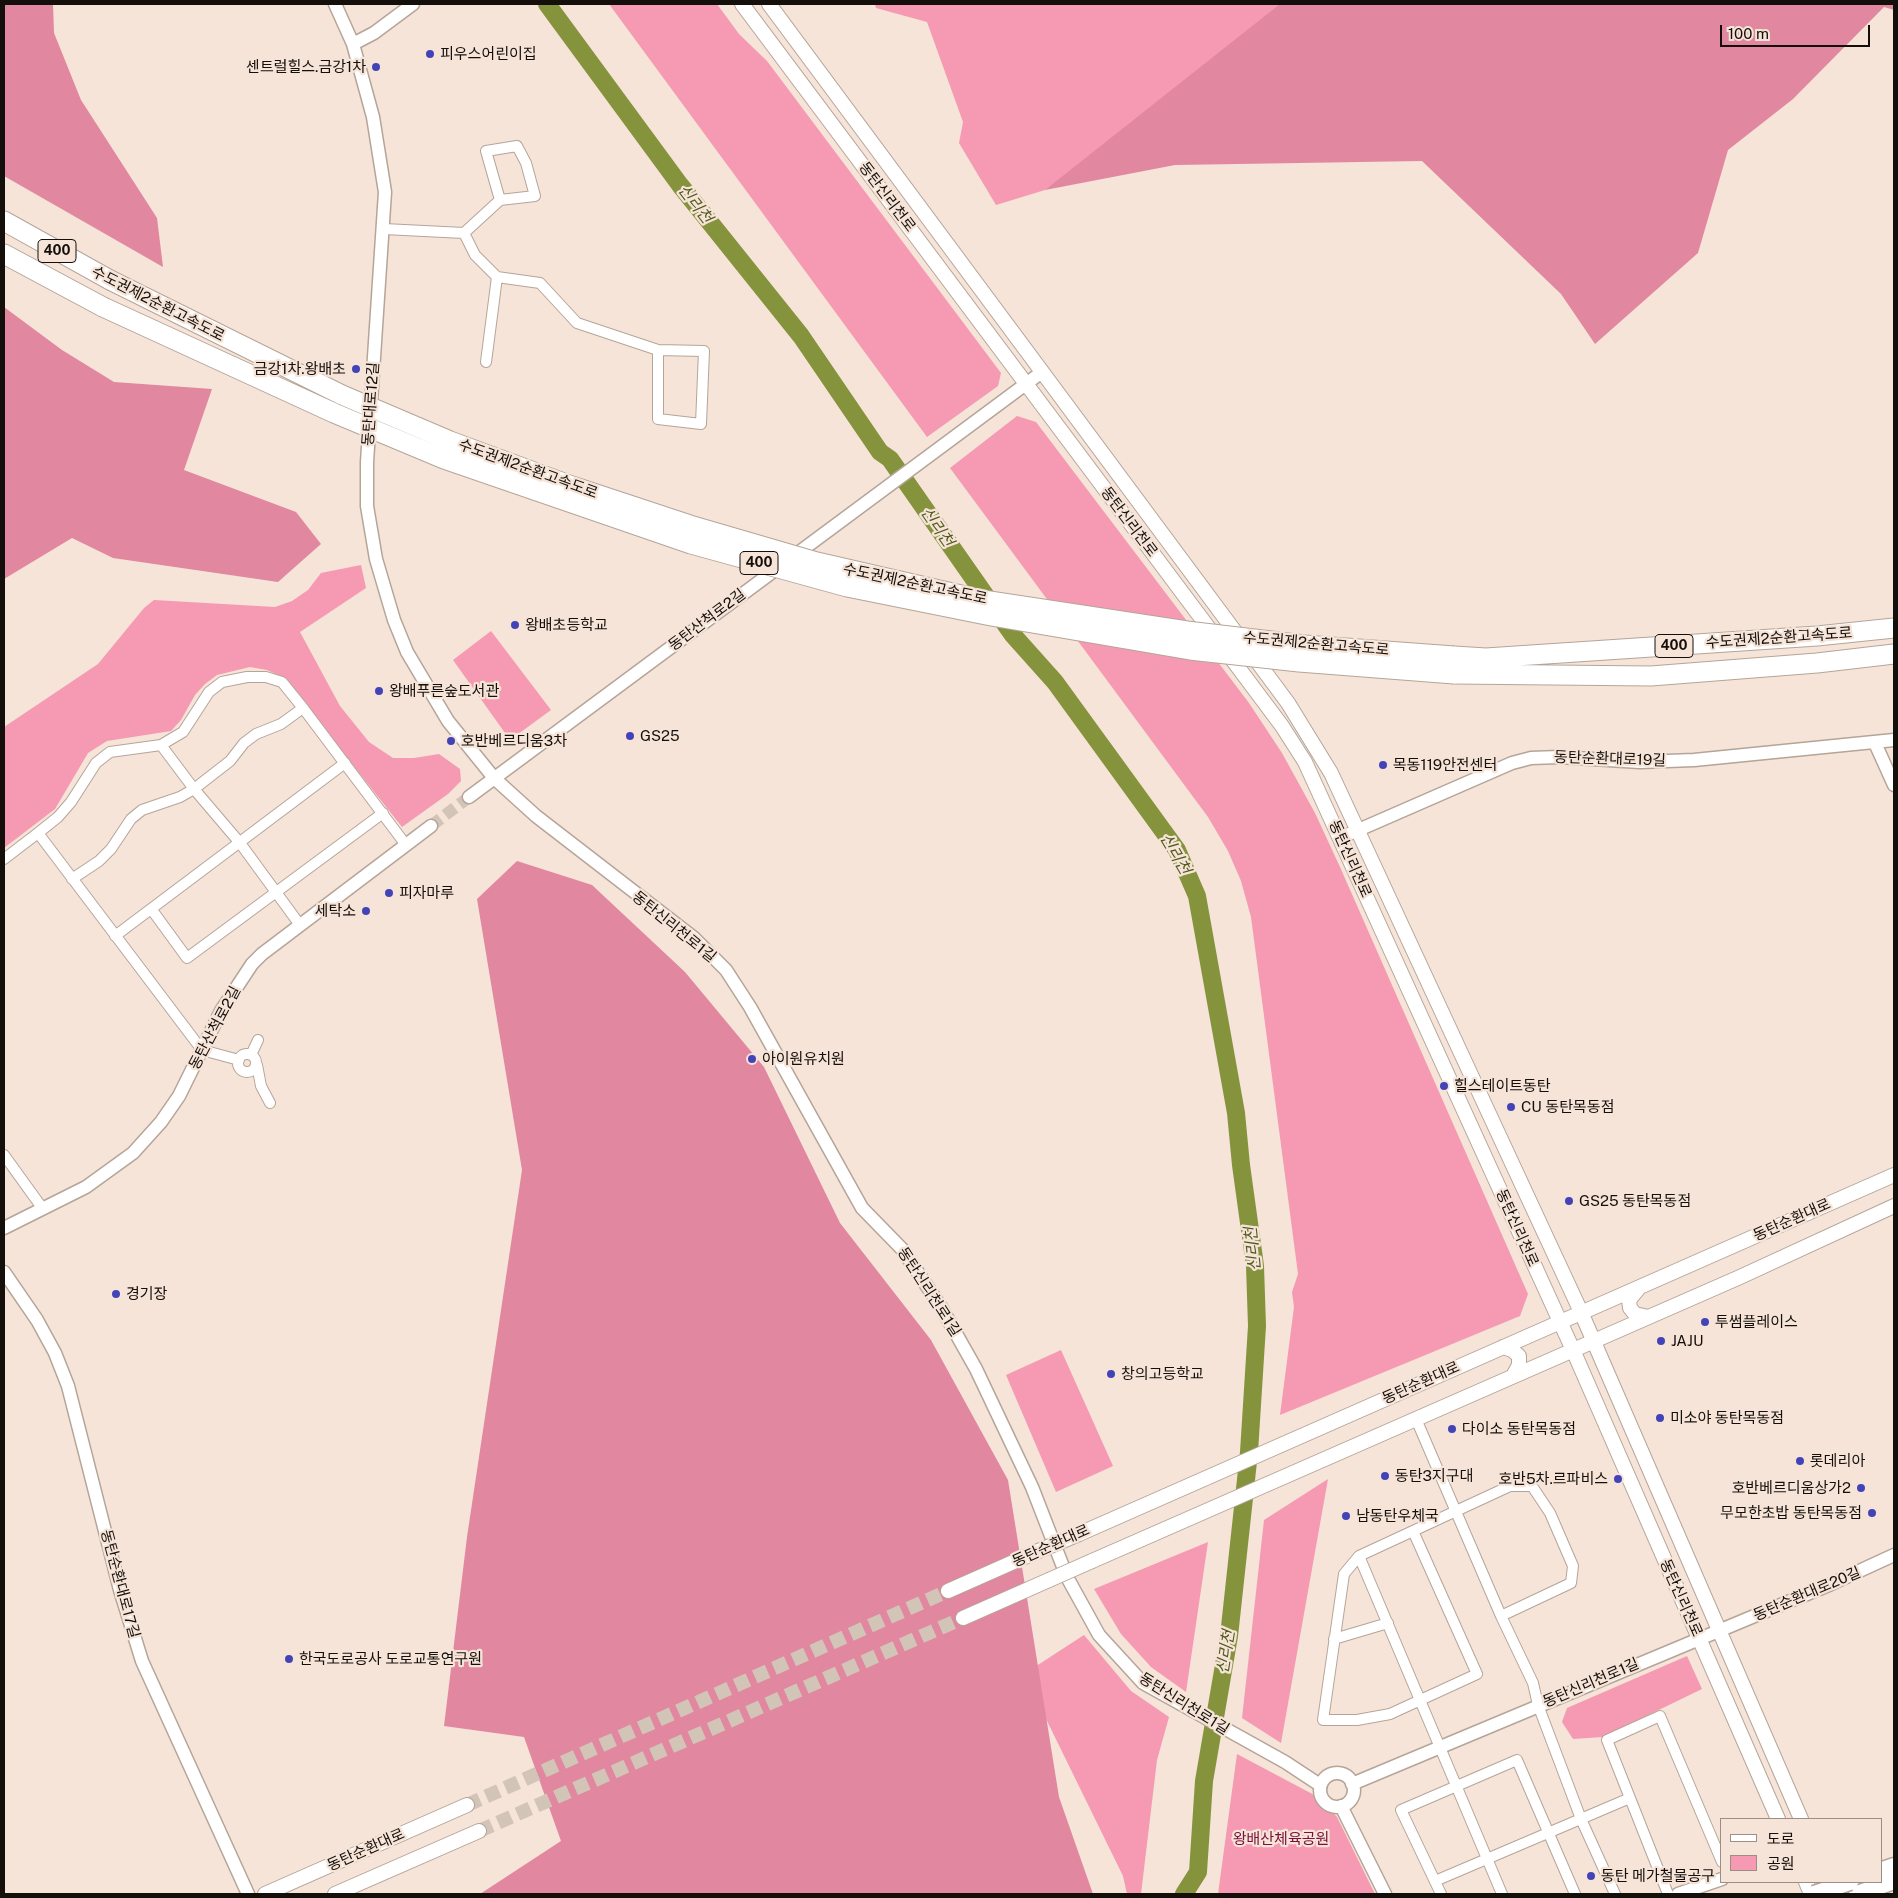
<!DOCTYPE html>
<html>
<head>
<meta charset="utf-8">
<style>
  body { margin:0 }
  #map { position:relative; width:1898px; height:1898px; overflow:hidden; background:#f5e4d7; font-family:"Public Sans","Noto Sans KR",sans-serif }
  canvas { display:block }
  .frame { position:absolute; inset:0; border:5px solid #150f0b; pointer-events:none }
  .legend { position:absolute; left:1720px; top:1818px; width:162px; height:65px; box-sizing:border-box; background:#f5e4d7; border:1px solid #9b8f85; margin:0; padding:6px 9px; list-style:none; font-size:15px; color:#150f0b }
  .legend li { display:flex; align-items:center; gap:10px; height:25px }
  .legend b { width:25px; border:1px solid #9b8f85 }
  .scale { position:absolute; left:1720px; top:25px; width:150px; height:22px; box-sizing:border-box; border:2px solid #150f0b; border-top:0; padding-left:6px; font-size:15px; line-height:18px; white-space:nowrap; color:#150f0b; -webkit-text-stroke:4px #f5e4d7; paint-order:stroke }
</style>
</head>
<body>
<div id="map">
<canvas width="1898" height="1898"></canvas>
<div class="frame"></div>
<ul class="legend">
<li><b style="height:6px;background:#fff"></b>도로</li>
<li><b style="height:14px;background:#f59ab2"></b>공원</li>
</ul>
<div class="scale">100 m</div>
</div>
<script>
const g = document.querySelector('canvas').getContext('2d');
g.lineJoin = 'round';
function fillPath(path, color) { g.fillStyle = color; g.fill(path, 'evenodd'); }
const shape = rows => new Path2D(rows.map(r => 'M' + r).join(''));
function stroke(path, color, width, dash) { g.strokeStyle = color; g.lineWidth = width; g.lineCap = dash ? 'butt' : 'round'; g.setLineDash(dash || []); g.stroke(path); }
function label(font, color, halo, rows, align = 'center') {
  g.font = font + ' "Public Sans","Noto Sans KR",sans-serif'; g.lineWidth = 4.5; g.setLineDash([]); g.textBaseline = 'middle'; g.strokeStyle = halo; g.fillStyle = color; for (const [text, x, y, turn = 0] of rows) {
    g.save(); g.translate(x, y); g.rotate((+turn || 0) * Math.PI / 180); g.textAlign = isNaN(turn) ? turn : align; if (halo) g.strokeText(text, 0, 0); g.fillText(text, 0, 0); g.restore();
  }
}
fillPath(shape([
  [609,4,717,4,739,34,767,61,1001,373,998,386,927,437],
  [875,4,1283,4,1179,97,1045,190,996,205,959,143,963,122,927,22,876,8],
  [1017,416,1036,422,1249,703,1282,753,1315,813,1340,867,1528,1294,1520,1316,1280,1415,1294,1307,1292,1292,1298,1274,1251,917,1241,881,1228,851,1208,817,950,468],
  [361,565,366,588,300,632,340,706,369,742,393,758,414,758,439,754,460,769,461,781,448,794,402,827,283,677,267,670,250,667,217,675,205,684,195,695,181,720,171,731,107,741,88,753,55,809,4,848,4,727,98,664,144,608,154,600,275,607,292,601,308,590,321,573],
  [491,631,551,710,510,740,453,660],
  [1061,1350,1113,1466,1056,1492,1006,1375],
  [1328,1479,1281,1743,1242,1718,1264,1520],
  [1208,1542,1186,1692,1151,1667,1121,1634,1094,1589],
  [1084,1635,1131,1691,1169,1717,1157,1760,1141,1894,1127,1894,1123,1876,1024,1674],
  [1687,1656,1702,1689,1603,1737,1573,1739,1562,1722,1567,1708],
  [1237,1754,1318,1797,1337,1817,1375,1894,1218,1894]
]), '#f59ab2');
fillPath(shape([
  [4,4,53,4,54,33,81,100,157,218,163,267,4,176],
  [1280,4,1894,4,1894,10,1884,7,1793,99,1728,150,1698,253,1595,344,1561,294,1422,161,1175,165,1045,190],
  [4,307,62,350,114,382,212,389,184,470,296,512,321,544,278,582,113,558,72,538,4,579],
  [517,861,592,885,685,972,764,1067,840,1223,931,1340,1008,1480,1059,1797,1093,1894,480,1894,561,1841,524,1737,444,1726,467,1537,522,1170,477,899]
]), '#e187a0');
stroke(shape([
  [547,4,680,185,801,336,880,452,890,459,1013,635,1055,682,1177,850,1197,896,1236,1113,1241,1165,1255,1266,1257,1326,1249,1452,1229,1636,1204,1781,1198,1872,1184,1894]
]), '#86933d', 18);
stroke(shape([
  [431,826,469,797]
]), '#d3c4b8', 12, [12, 6]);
stroke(shape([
  [467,1805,948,1591],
  [479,1831,963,1618]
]), '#d3c4b8', 14, [14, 7]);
const minor = shape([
  [384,229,464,233,500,200,535,196,526,163,517,146,486,151,500,200],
  [464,233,475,255,497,277,486,362],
  [497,277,540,283,577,323,658,350,658,419,701,424,704,351,658,350],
  [161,745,183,732,209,692,222,682,247,677,266,677,282,682,303,708],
  [38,833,58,817,71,802,96,763,110,752,161,745,194,789,230,761,244,743,256,734,281,724,303,708,406,845],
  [4,859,38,833,202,1050,239,1060],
  [72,879,99,861,111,849,131,819,142,810,180,797,194,789,240,843,300,925],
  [152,910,187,958,383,813],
  [115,936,345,763],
  '238 1063a9 9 0 1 1 18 0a9 9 0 1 1-18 0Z',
  [251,1055,258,1040],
  [257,1065,261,1086,270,1103],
  [4,1155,43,1209],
  [1416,1419,1501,1616,1533,1683,1538,1705,1581,1819,1615,1894],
  [1413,1531,1477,1674,1390,1714,1357,1720,1323,1720,1344,1574,1359,1556,1413,1531,1456,1511,1510,1486,1532,1486,1550,1513,1573,1566,1571,1583,1501,1616],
  [1359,1556,1502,1894],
  [1334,1639,1388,1623],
  [1435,1881,1630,1798],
  [1441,1894,1401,1810,1517,1760,1575,1894],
  [1668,1894,1607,1740,1660,1716,1722,1862]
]);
const tertiary = shape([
  [335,4,353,44,373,117,385,192,367,462,367,506,376,559,394,620,407,652,448,721,494,778,536,816,694,938,726,970,750,1007,862,1208,902,1249,941,1307,976,1369,1032,1487,1067,1577,1099,1635,1143,1683,1285,1762,1320,1785],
  [353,44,374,33,413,4],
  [1875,743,1894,785],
  [469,797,1042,372],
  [1340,838,1512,763,1531,758,1559,757,1640,762,1694,760,1894,740],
  [4,1228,86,1187,133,1153,161,1122,179,1096,221,1011,252,964,262,954,431,826],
  [4,1272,37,1320,55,1353,68,1386,120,1590,142,1661,248,1894],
  '1320 1790a17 17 0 1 1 34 0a17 17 0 1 1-34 0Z',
  [1352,1784,1831,1584,1894,1555],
  [1341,1806,1385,1894],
  [1678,1894,1722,1879]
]);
const secondary = shape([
  [742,4,1282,726,1305,762,1573,1350,1778,1819],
  [769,4,1288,703,1331,773,1581,1312,1801,1819],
  [1639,1288,1629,1300,1630,1308,1635,1314,1648,1317],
  [1503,1347,1512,1350,1519,1356,1519,1365,1513,1376],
  [1079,1534,1894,1175],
  [1092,1561,1740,1277,1894,1206],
  [948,1591,1036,1552],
  [963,1618,1049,1580],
  [1806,1882,1811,1894],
  [265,1894,467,1805],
  [335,1894,479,1831]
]);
const trunk = shape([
  [1882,1870,1894,1866],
  [1857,1894,1894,1881]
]);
const motorway = shape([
  [4,221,110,280],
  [4,254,103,307],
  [1454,656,1486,658,1817,636,1894,628],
  [1454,674,1651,676,1817,663,1894,654]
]);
stroke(minor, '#b5a599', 12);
stroke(tertiary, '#b5a599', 15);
stroke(secondary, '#b5a599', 16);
stroke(trunk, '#b5a599', 19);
stroke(motorway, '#b5a599', 21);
stroke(minor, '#fff', 10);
stroke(tertiary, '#fff', 12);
stroke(secondary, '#fff', 14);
stroke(trunk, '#fff', 16);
stroke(motorway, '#fff', 19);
const secondaryBridge = shape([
  [1036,1552,1079,1534],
  [1049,1580,1092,1561]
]);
const trunkBridge = shape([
  [1814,1894,1850,1882]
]);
const motorwayBridge = shape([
  [110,280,342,395,450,441,572,486,690,525,817,562,983,600,1187,631,1305,645,1454,656],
  [103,307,334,413,444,459,691,544,847,587,991,616,1190,650,1299,662,1454,674]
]);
stroke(secondaryBridge, '#b5a599', 16, []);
stroke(trunkBridge, '#b5a599', 19, []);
stroke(motorwayBridge, '#b5a599', 21, []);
stroke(secondaryBridge, '#fff', 14);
stroke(trunkBridge, '#fff', 16);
stroke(motorwayBridge, '#fff', 19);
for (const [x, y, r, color] of [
  [430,54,5,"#4343b8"],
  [376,67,5,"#4343b8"],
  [356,369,5,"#4343b8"],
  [515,625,5,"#4343b8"],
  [379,691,5,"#4343b8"],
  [630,736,5,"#4343b8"],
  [451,741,5,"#4343b8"],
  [1383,765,5,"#4343b8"],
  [389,893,5,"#4343b8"],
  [366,911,5,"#4343b8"],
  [752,1059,5,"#4343b8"],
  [1444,1086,5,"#4343b8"],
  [1511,1107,5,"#4343b8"],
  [1569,1201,5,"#4343b8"],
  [116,1294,5,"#4343b8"],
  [1705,1322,5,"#4343b8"],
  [1661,1341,5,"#4343b8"],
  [1111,1374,5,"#4343b8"],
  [1660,1418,5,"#4343b8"],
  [1452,1429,5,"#4343b8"],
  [1800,1461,5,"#4343b8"],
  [1385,1476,5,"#4343b8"],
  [1618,1479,5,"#4343b8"],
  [1861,1488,5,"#4343b8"],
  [1872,1513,5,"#4343b8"],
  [1346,1516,5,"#4343b8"],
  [289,1659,5,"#4343b8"],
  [1591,1876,5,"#4343b8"]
]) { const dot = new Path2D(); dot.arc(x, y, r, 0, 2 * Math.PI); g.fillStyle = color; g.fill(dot); stroke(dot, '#f5e4d7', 2); }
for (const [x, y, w] of [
  [57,251,38],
  [759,563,38],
  [1674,646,38]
]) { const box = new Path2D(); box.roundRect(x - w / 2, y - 11.5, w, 23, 4); g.fillStyle = '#f5e4d7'; g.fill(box); stroke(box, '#150f0b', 1); }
label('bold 14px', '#150f0b', null, [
  ["400",57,251],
  ["400",759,563],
  ["400",1674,646]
]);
label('15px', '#150f0b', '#f5e4d7', [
  ["피우스어린이집",440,54],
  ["센트럴힐스.금강1차",366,67,"right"],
  ["금강1차.왕배초",346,369,"right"],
  ["왕배초등학교",525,625],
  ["왕배푸른숲도서관",389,691],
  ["GS25",640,736],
  ["호반베르디움3차",461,741],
  ["목동119안전센터",1393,765],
  ["피자마루",399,893],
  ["세탁소",356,911,"right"],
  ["아이원유치원",762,1059],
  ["힐스테이트동탄",1454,1086],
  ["CU 동탄목동점",1521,1107],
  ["GS25 동탄목동점",1579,1201],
  ["경기장",126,1294],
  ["투썸플레이스",1715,1322],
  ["JAJU",1671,1341],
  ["창의고등학교",1121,1374],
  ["미소야 동탄목동점",1670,1418],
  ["다이소 동탄목동점",1462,1429],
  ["롯데리아",1810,1461],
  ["동탄3지구대",1395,1476],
  ["호반5차.르파비스",1608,1479,"right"],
  ["호반베르디움상가2",1851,1488,"right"],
  ["무모한초밥 동탄목동점",1862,1513,"right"],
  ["남동탄우체국",1356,1516],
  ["한국도로공사 도로교통연구원",299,1659],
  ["동탄 메가철물공구",1601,1876]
], 'left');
label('15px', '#150f0b', '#f5e4d7', [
  ["동탄신리천로",887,197,53],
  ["수도권제2순환고속도로",158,304,27],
  ["동탄대로12길",371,404,-86],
  ["수도권제2순환고속도로",528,469,20],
  ["동탄신리천로",1129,522,53],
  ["수도권제2순환고속도로",915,584,12],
  ["동탄산척로2길",707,620,-37],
  ["수도권제2순환고속도로",1779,638,-4],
  ["수도권제2순환고속도로",1316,644,5],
  ["동탄순환대로19길",1610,759,2],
  ["동탄신리천로",1350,859,66],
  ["동탄신리천로1길",674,927,39],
  ["동탄산척로2길",215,1028,-62],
  ["동탄순환대로",1792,1220,-24],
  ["동탄신리천로",1517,1228,66],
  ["동탄신리천로1길",929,1292,57],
  ["동탄순환대로",1421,1383,-24],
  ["동탄순환대로",1051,1546,-24],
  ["동탄순환대로17길",120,1584,75],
  ["동탄순환대로20길",1807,1594,-23],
  ["동탄신리천로",1681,1598,66],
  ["동탄신리천로1길",1591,1683,-23],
  ["동탄신리천로1길",1184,1704,32],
  ["동탄순환대로",366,1850,-24]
]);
label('15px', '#7a0e3c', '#f5e4d7', [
  ["왕배산체육공원",1281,1839]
]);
label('italic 16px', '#515a1c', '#f5e4d7', [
  ["신리천",695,204,52],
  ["신리천",937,527,55],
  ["신리천",1175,854,60],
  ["신리천",1253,1249,-96],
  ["신리천",1226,1652,-81]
]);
</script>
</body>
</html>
